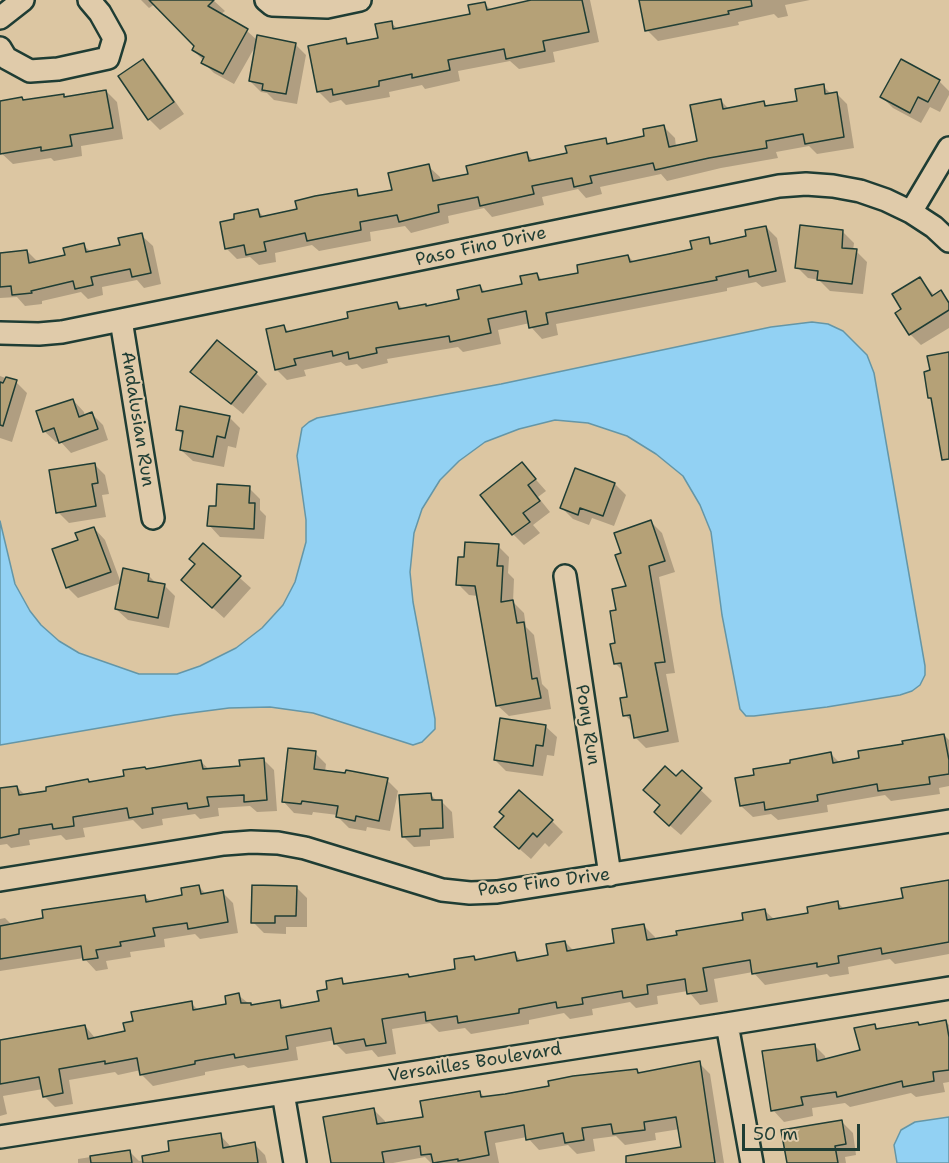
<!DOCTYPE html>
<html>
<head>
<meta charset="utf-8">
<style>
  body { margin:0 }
  #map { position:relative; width:949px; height:1163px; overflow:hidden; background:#dcc6a2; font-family:"Shantell Sans",sans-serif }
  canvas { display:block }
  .scale { position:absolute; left:742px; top:1124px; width:118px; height:27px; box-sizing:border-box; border:3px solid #1f3d34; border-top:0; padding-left:8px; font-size:18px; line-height:21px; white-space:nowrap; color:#1f3d34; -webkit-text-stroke:4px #e0cbaa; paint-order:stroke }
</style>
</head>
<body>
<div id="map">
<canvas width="949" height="1163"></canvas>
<div class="scale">50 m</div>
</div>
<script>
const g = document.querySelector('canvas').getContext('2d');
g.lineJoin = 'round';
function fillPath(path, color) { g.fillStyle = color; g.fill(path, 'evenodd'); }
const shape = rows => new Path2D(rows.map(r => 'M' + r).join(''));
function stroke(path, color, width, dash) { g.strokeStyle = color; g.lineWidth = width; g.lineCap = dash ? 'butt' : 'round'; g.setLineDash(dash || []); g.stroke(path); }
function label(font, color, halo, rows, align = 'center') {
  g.font = font + ' "Shantell Sans",sans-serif'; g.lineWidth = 4.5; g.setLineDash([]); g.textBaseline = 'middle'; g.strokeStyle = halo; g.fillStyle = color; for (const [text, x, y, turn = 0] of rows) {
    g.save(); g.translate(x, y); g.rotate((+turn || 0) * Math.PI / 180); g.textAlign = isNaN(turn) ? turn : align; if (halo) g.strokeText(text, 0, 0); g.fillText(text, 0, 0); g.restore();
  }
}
const water = shape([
  [812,322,828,324,843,331,867,355,874,373,925,666,925,675,920,685,912,691,900,695,827,707,754,716,746,716,740,709,722,615,711,532,700,505,683,476,656,454,627,436,588,423,555,420,519,429,485,442,459,461,440,480,422,509,414,533,410,572,413,602,435,719,435,729,422,742,413,745,313,713,270,707,229,708,175,715,0,745,0,521,15,584,30,611,41,625,59,641,79,653,139,674,177,674,200,666,236,648,262,628,283,605,295,582,306,542,306,520,297,456,302,428,309,422,317,418,501,384,771,327,812,322],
  [949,1117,949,1163,897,1163,894,1145,901,1130,915,1122,949,1117]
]);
fillPath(water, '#92d1f3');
stroke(water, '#6496a7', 1.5);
fillPath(shape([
  [141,0,213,0,225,11,220,15,247,31,258,41,295,44,306,55,297,104,274,100,267,93,261,92,250,81,256,45,234,84,214,73,203,62,204,61,193,50,196,45,155,4,149,8],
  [546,0,590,0,599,42,553,52,555,62,519,69,510,61,458,71,460,81,425,89,422,85,389,92,390,97,346,105,341,100,330,103,318,91,346,40,351,45,380,39,391,23,398,29,471,16,485,4,491,10],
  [640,0,810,0,785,5,788,16,778,18,774,14,738,22,739,25,658,41,647,30],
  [143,61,154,72,184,114,160,130,149,119],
  [901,61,939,81,949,91,949,95,940,112,930,107,921,123,893,108,882,97],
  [823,86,831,94,836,93,847,104,854,148,817,154,809,146,776,152,778,158,721,168,667,181,661,174,600,187,602,194,586,198,578,189,542,197,544,205,492,217,484,208,448,216,449,223,411,233,405,226,370,232,371,241,319,251,312,245,275,253,276,262,259,265,250,257,237,259,226,248,236,220,258,211,265,218,299,210,356,191,363,197,394,191,428,166,440,177,441,181,469,175,527,154,534,162,568,154,605,140,610,145,646,137,663,126,675,138,676,147,699,142,720,100,729,109,764,103,768,107,799,102],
  [106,91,117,102,123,139,81,146,82,156,54,161,51,158,13,164,0,152,0,102,22,99,25,102,63,95,66,98],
  [766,227,777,238,786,282,762,287,756,282,727,288,727,291,556,324,558,335,542,339,531,327,530,323,498,330,501,344,463,352,458,347,387,359,388,363,362,369,357,364,346,366,341,362,304,370,306,376,287,380,276,369,284,327,290,333,350,319,397,303,403,309,426,305,427,307,461,300,480,286,486,293,524,285,537,274,543,281,580,274,628,256,634,262,694,250,709,239,714,245,748,237],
  [843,232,854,243,853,251,856,251,867,262,863,294,830,291,819,280,808,278,797,267],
  [141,235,153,246,161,284,144,288,137,280,102,287,103,295,88,299,81,292,42,301,42,304,25,306,17,297,0,298,0,254,27,251,38,262,67,256,83,245,91,252,122,246],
  [920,279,935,296,940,292,949,301,949,328,921,345,910,334,897,313,903,309],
  [192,372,256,373,267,384,243,414],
  [0,376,16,382,27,393,12,442,0,438],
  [73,400,84,412,85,416,92,414,103,425,108,440,71,453,60,441,56,442,44,431],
  [229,417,240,428,236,448,228,446,224,467,193,461,181,450,184,436,177,429],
  [94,464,105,475,109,494,102,495,106,517,69,523,58,512],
  [522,464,546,491,538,497,550,512,533,525,540,533,524,545,513,534],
  [615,484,626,495,614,526,592,518,589,525,573,519,562,508],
  [249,488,260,499,260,510,266,516,264,539,220,537,209,525,217,508],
  [651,522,662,533,675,572,659,577,675,673,666,674,679,742,646,748,635,737,633,723,625,715,629,698,624,672,615,663,618,611,628,588,623,554],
  [94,528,105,540,121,583,78,598,67,587,79,541],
  [203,545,251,588,224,618,194,591,197,564],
  [498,546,509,557,508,573,514,579,513,602,524,613,526,627,534,635,542,684,548,690,551,709,509,716,497,705,478,596,469,595,458,584,465,559],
  [148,575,157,584,164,585,175,596,169,628,128,620,116,609],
  [545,726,557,737,554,756,547,755,543,776,506,771,495,760],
  [944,735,949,740,949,786,939,788,940,794,891,801,885,795,827,805,828,812,778,820,771,814,753,817,741,806,756,776,831,754,840,763,861,760,905,745],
  [315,753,326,764,325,772,387,780,398,791,390,831,367,827,366,831,349,828,338,817,338,815,313,812,312,815,294,813,283,801],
  [263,759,274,770,277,811,257,812,250,806,218,808,219,816,200,819,195,814,162,819,163,825,142,829,133,820,83,828,85,837,66,840,61,835,29,840,30,845,11,848,7,844,0,845,0,790,17,787,26,796,126,777,147,770,201,762,210,770,241,768],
  [682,772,712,801,681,835,667,823,677,778],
  [431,795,437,801,441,801,452,812,454,838,430,840,430,846,414,847,403,836],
  [552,821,563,832,549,847,545,843,531,859,507,838],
  [949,881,949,954,895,964,890,959,848,967,849,974,830,977,827,974,765,985,753,972,714,979,718,1002,700,1005,688,991,657,996,658,1004,636,1008,630,1002,592,1009,593,1015,570,1019,564,1013,529,1020,529,1024,471,1034,465,1028,439,1032,430,1023,392,1029,396,1054,378,1057,372,1050,346,1054,335,1043,335,1040,296,1047,298,1060,248,1068,244,1065,205,1072,205,1075,153,1086,142,1075,141,1070,118,1075,115,1072,69,1080,73,1104,55,1107,44,1096,43,1089,3,1096,7,1114,0,1116,0,1042,85,1026,96,1039,127,1032,191,1003,199,1011,228,1006,238,995,252,1006,279,1002,286,1008,320,1002,329,991,341,980,346,985,408,975,411,978,457,971,474,957,477,961,514,954,523,962,550,956,565,942,574,951,616,944,644,926,655,937,655,940,745,921,765,911,775,920,810,915,838,903,845,910,904,900],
  [199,887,206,894,222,892,233,903,238,933,200,939,195,934,164,939,165,947,130,952,131,957,106,961,108,969,96,971,84,958,0,971,0,919,5,918,12,925,144,896,151,902,184,897],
  [296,887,307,898,307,927,286,927,286,934,264,933,253,922],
  [946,1022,949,1025,949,1082,943,1083,945,1092,916,1097,911,1093,850,1107,845,1103,812,1108,813,1116,784,1122,773,1110,814,1045,825,1056,826,1060,861,1052,874,1025,879,1030,918,1023,920,1026],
  [699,1063,710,1074,724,1163,649,1163,683,1148,680,1129,655,1133,656,1140,625,1145,616,1136,593,1139,595,1151,577,1154,568,1145,539,1150,527,1137,495,1143,499,1163,431,1163,425,1157,393,1163,331,1163,374,1110,385,1121,386,1124,425,1118,479,1092,486,1098,637,1070,640,1074],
  [842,1122,853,1133,856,1155,845,1157,846,1163,788,1163],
  [220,1135,232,1148,254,1144,265,1155,267,1163,78,1163,78,1159,129,1151,139,1161,160,1157]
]), '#0003');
const building = shape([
  [149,0,214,0,208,6,248,29,223,74,201,63,204,57,192,50,194,46,149,0],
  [531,0,582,0,589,32,543,41,545,51,506,59,504,49,448,60,450,70,412,78,412,74,379,81,379,86,333,95,332,89,317,92,308,46,346,38,347,44,378,38,375,24,392,21,393,29,470,14,468,5,485,2,487,10,531,0],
  [639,0,751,0,752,6,728,11,729,14,645,31,639,0],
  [257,35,296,43,286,94,262,90,263,84,249,81,257,35],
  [143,59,174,102,148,120,118,76,143,59],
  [901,59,940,80,928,102,918,97,910,113,880,97,901,59],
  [824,84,825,94,837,92,844,137,805,144,803,134,766,141,767,148,709,158,655,170,653,163,590,176,592,183,574,187,572,178,532,186,534,194,480,206,478,197,438,205,439,212,399,222,397,215,360,222,361,230,307,241,305,233,264,242,266,251,246,255,244,245,225,249,220,222,234,219,234,214,258,209,260,217,297,209,295,201,315,196,357,189,358,196,392,190,388,173,429,164,433,181,468,174,466,166,527,152,529,161,567,153,565,146,606,138,607,144,644,136,643,129,664,125,669,147,697,141,690,105,721,99,723,109,764,101,765,106,797,101,795,89,824,84],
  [106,90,113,128,70,135,72,146,41,151,41,147,0,154,0,101,22,97,23,100,64,94,64,97,106,90],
  [800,225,843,230,842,248,857,249,852,284,817,280,818,271,795,268,800,225],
  [766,226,776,271,749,277,748,270,716,277,717,280,546,313,548,324,529,328,526,311,488,319,491,333,450,342,449,336,376,348,377,353,349,359,348,352,333,356,332,351,294,359,296,365,275,370,266,329,284,325,286,332,348,318,347,312,397,302,399,309,426,304,426,306,459,299,457,290,480,285,482,292,522,284,520,276,537,273,539,280,578,273,577,265,628,255,630,262,669,254,692,249,690,241,709,237,710,244,746,236,745,230,766,226],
  [142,233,151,273,132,277,130,269,91,277,93,285,75,289,73,281,31,291,32,293,12,295,11,286,0,287,0,253,27,250,29,263,65,255,63,248,84,243,86,252,120,245,118,238,142,233],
  [920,277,932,296,941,290,949,303,949,310,909,335,895,313,901,309,892,294,920,277],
  [217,340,257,372,231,404,190,372,217,340],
  [949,352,949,459,942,460,931,398,928,398,924,372,930,370,927,356,949,352],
  [6,377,17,380,3,426,0,425,0,382,3,383,6,377],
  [73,399,79,417,92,412,98,429,59,443,54,428,43,432,36,411,73,399],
  [180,406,230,416,225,438,217,436,213,457,180,450,183,431,176,430,180,406],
  [522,462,536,479,528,485,540,501,523,513,530,522,512,535,480,495,522,462],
  [95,463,98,483,92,484,96,506,56,513,49,470,95,463],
  [575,468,615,483,603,516,580,508,578,515,560,508,575,468],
  [217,484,250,486,249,503,255,503,254,529,207,526,209,506,216,506,217,484],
  [651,520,665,561,649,566,665,662,655,663,668,731,634,738,630,715,623,716,620,698,627,697,621,663,614,664,610,644,615,643,610,611,616,610,612,589,626,586,615,555,621,553,614,533,651,520],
  [94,527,111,572,66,588,52,549,78,540,75,533,94,527],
  [465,542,499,544,497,566,503,566,501,602,513,600,517,623,524,622,532,679,537,678,541,698,496,706,475,586,456,585,458,557,464,557,465,542],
  [203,543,241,576,212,608,181,580,195,564,189,559,203,543],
  [123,568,149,574,148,581,165,584,158,618,115,609,123,568],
  [500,718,546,725,543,746,536,745,533,766,494,760,500,718],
  [944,734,949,760,949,774,929,777,930,784,878,791,877,784,838,791,817,795,818,801,765,810,764,802,740,806,735,778,754,775,753,769,790,763,790,760,831,752,833,763,859,758,858,751,903,744,902,741,944,734],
  [288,748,316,751,314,769,345,773,346,770,388,778,379,821,356,816,355,821,336,817,338,806,302,801,301,804,282,802,288,748],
  [264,758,267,800,244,802,244,795,207,797,209,806,188,809,187,803,152,808,153,814,129,818,127,808,73,817,74,826,53,829,52,824,19,829,19,834,0,838,0,788,17,786,19,795,46,791,46,787,88,779,89,782,124,776,123,770,145,767,146,769,201,760,203,769,240,766,239,760,264,758],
  [665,766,676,776,682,770,702,788,669,826,654,812,660,805,643,790,665,766],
  [519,790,553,820,537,837,533,833,519,849,494,827,504,816,499,812,519,790],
  [431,793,432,800,442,800,443,828,420,829,420,836,402,837,399,795,431,793],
  [949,880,949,942,882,954,881,948,838,956,839,963,817,967,817,963,752,974,750,960,703,968,707,991,687,994,685,979,647,985,648,994,623,998,622,991,582,998,583,1004,557,1008,556,1002,519,1009,519,1013,458,1023,457,1016,426,1021,425,1012,382,1019,386,1043,366,1046,364,1039,334,1044,331,1028,286,1036,288,1049,235,1058,234,1054,195,1061,195,1064,140,1075,137,1058,105,1064,105,1061,59,1069,63,1093,43,1097,39,1077,0,1084,0,1040,85,1025,88,1039,125,1031,123,1023,133,1021,131,1012,192,1001,193,1010,226,1004,225,996,239,993,241,1003,251,1003,251,1005,280,1000,281,1008,319,1001,317,991,327,989,326,981,342,978,343,984,408,974,409,977,455,969,454,959,474,956,475,960,515,952,517,961,548,955,546,944,565,941,567,951,614,943,612,929,644,924,647,940,677,935,676,931,743,920,742,913,765,909,767,920,808,913,807,907,838,901,839,909,903,898,901,888,949,880],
  [199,885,201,894,223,890,228,922,188,929,187,923,153,928,155,936,120,942,121,946,96,950,98,958,83,960,81,946,0,959,0,926,43,918,42,910,145,895,146,902,182,895,181,888,199,885],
  [252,885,297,886,296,916,275,916,275,923,251,923,252,885],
  [946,1020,949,1037,949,1070,933,1072,934,1081,903,1087,902,1081,837,1097,836,1092,801,1097,803,1105,771,1111,762,1051,815,1044,817,1061,860,1050,854,1028,875,1024,876,1029,918,1022,919,1025,946,1020],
  [700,1061,715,1163,626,1163,626,1156,681,1147,676,1117,644,1122,645,1130,613,1134,611,1124,582,1128,584,1140,565,1143,563,1133,526,1140,524,1125,485,1132,489,1155,458,1161,458,1159,433,1163,431,1154,421,1155,420,1146,382,1152,384,1163,331,1163,323,1117,374,1108,377,1124,423,1117,420,1101,480,1091,481,1097,505,1094,549,1086,548,1081,573,1076,637,1069,638,1073,700,1061],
  [842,1120,846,1144,835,1146,838,1163,787,1163,781,1130,842,1120],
  [221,1133,223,1148,255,1142,258,1163,143,1163,142,1156,169,1151,168,1141,221,1133],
  [130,1150,132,1163,91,1163,90,1156,130,1150]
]);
fillPath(building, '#b5a177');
stroke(building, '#1f3d34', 1.5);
const minor = shape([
  [266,0,272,5,327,7,360,0],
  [0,18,23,0],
  [0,48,6,58,30,71,58,69,108,58,114,38,100,13,89,0],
  [911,212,949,148],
  [121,320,153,518],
  [0,333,39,334,62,332,779,186,806,184,833,186,860,191,886,200,911,212,934,227,949,241],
  [565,576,610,875],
  [0,880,224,844,251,842,278,843,305,848,442,890,470,893,497,892,949,821],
  [727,1024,752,1163],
  [283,1093,295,1163],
  [0,1137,727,1024,949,988]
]);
stroke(minor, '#1f3d34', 26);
stroke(minor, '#e0cbaa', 21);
label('18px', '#1f3d34', '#e0cbaa', [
  ["Paso Fino Drive",481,247,-12],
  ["Andalusian Run",137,419,81],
  ["Pony Run",587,725,81],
  ["Paso Fino Drive",544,883,-7],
  ["Versailles Boulevard",475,1063,-9]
]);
</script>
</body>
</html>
